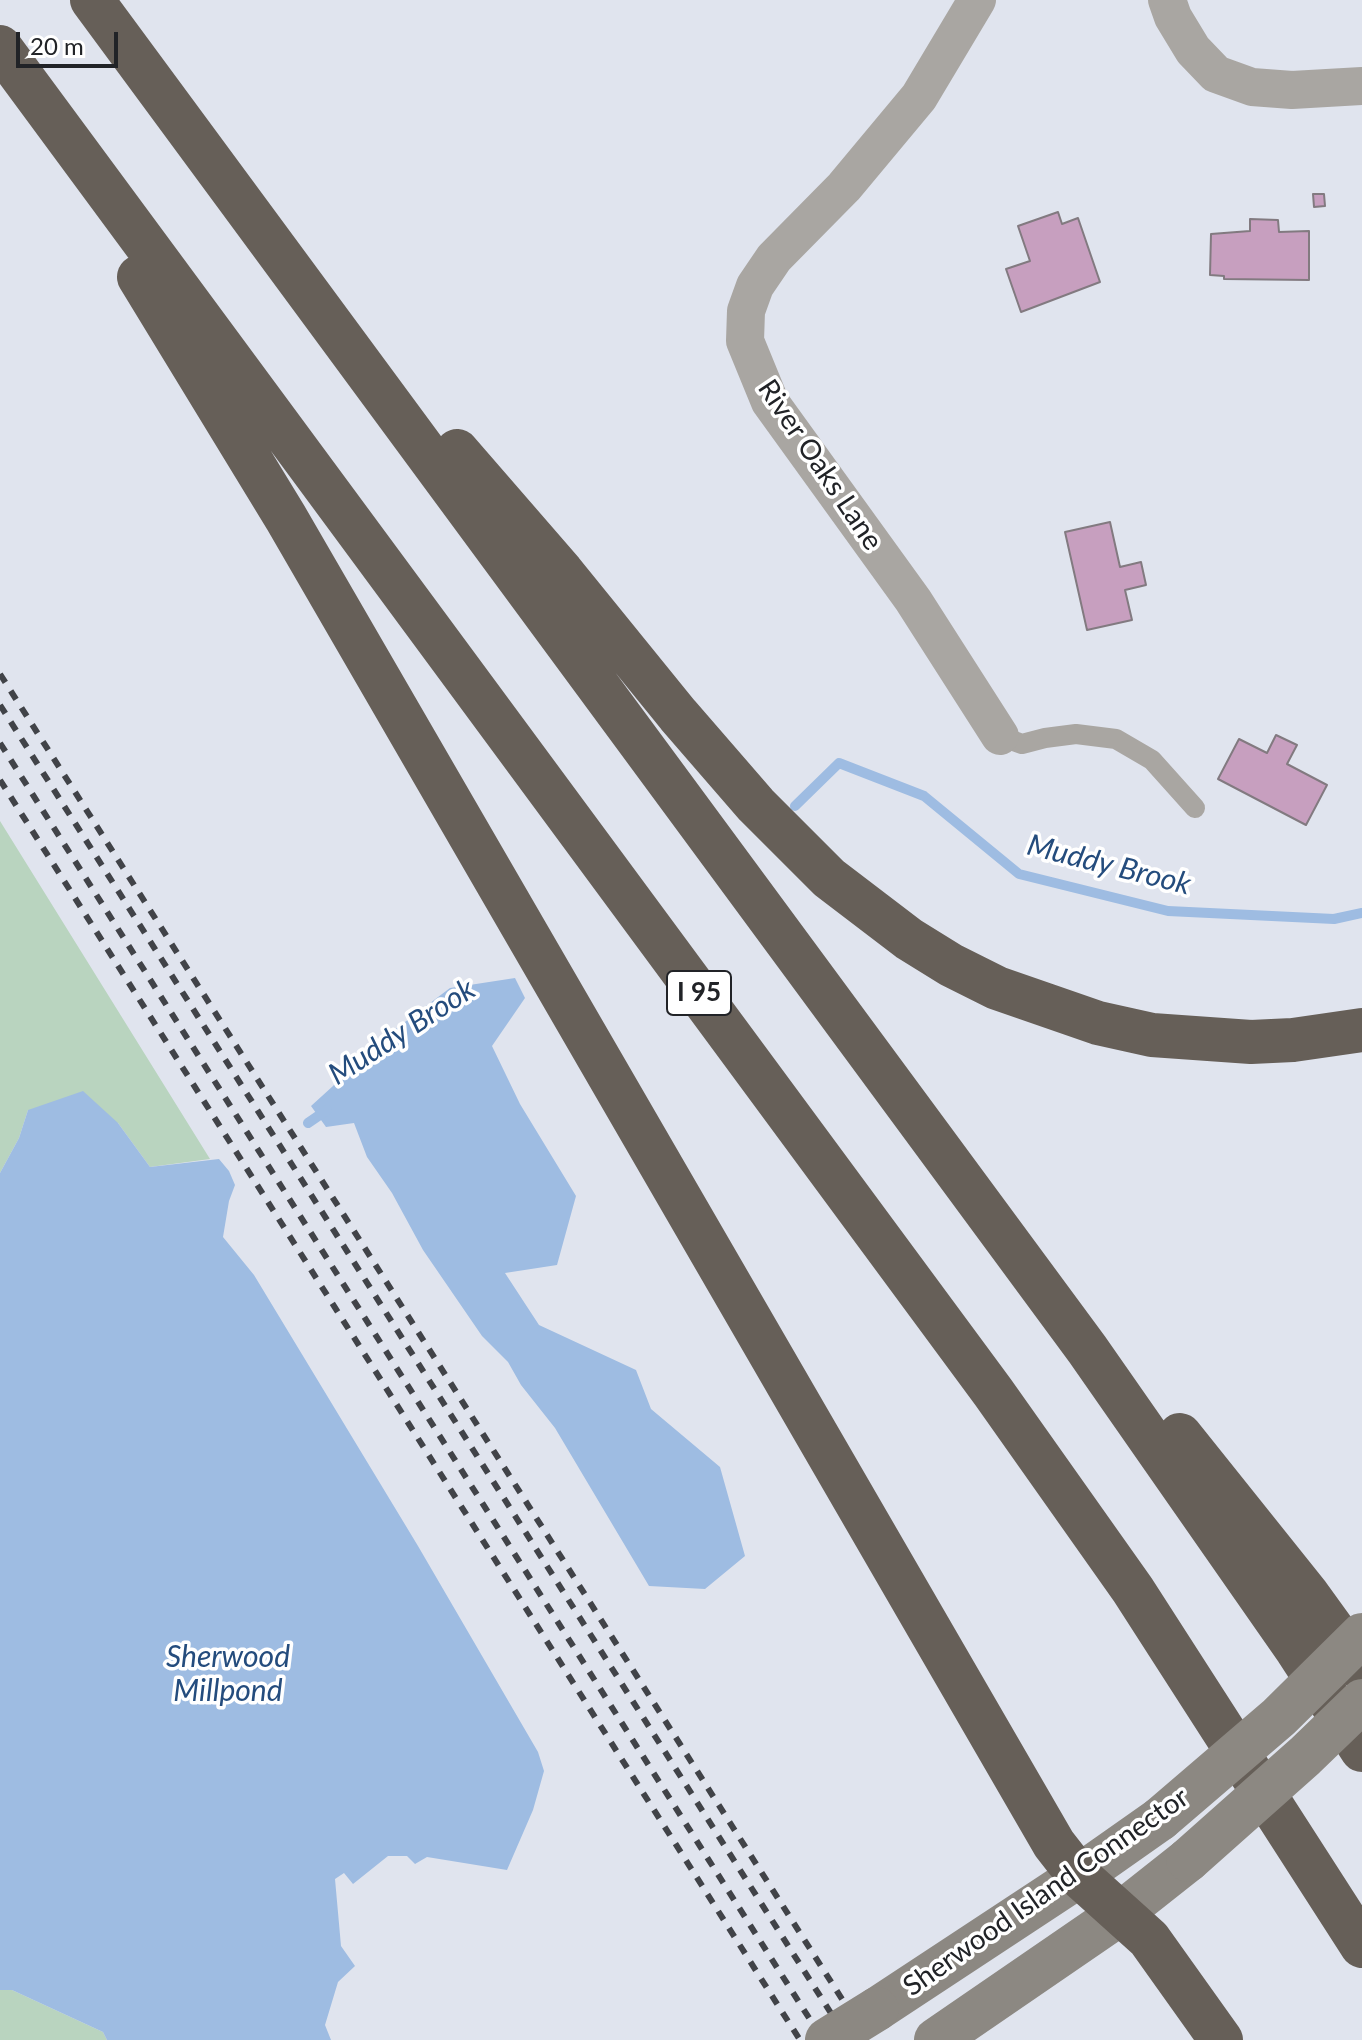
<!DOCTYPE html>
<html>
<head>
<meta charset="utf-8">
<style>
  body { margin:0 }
  #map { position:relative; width:1362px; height:2040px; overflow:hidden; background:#e0e4ee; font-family:Lato,sans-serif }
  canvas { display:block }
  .scale { position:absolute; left:16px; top:32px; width:102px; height:36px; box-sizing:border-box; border:4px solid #212327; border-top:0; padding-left:10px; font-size:24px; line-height:28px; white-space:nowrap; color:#212327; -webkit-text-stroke:6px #fff; paint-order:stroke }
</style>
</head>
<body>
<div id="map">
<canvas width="1362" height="2040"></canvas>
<div class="scale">20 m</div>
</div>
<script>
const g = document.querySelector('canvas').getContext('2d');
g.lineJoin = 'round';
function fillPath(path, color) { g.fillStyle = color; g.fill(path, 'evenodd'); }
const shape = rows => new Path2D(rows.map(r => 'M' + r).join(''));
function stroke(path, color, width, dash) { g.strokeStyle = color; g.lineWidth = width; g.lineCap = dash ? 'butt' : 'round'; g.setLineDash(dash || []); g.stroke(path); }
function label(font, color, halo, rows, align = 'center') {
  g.font = font + ' Lato,sans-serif'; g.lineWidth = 7; g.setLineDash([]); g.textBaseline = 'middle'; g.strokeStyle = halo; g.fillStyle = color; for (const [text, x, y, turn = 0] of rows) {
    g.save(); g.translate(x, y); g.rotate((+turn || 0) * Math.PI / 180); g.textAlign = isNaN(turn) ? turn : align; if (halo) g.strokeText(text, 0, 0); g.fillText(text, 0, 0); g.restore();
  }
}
fillPath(shape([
  [0,821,210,1159,150,1167,118,1123,28,1110,19,1138,0,1173],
  [0,1990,12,1990,103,2032,107,2040,0,2040]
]), '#b9d4bf');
fillPath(shape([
  [515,978,525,998,492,1046,520,1104,576,1196,557,1265,505,1273,539,1325,636,1370,651,1409,720,1467,745,1556,705,1589,649,1586,555,1428,521,1385,508,1362,482,1336,423,1250,392,1193,367,1157,354,1123,326,1127,311,1106,333,1086,356,1059,450,988],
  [83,1091,118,1123,150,1167,219,1159,229,1171,235,1185,229,1201,223,1237,254,1275,418,1546,538,1752,544,1771,533,1810,507,1870,427,1857,415,1864,407,1856,388,1856,353,1884,344,1873,335,1879,341,1946,355,1966,338,1982,325,2025,331,2040,107,2040,103,2032,12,1990,0,1990,0,1173,19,1138,28,1110]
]), '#9ebce2');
stroke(shape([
  [795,806,839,763,924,796,1019,874,1168,911,1334,919,1362,913],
  [308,1123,327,1110]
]), '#9ebce2', 10);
const building = shape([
  [1313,194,1324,194,1325,206,1314,207,1313,194],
  [1058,212,1062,224,1078,218,1100,282,1021,312,1006,269,1030,261,1018,226,1058,212],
  [1250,219,1278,220,1279,232,1309,231,1309,280,1224,279,1224,276,1210,275,1211,234,1250,231,1250,219],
  [1110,522,1120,567,1141,562,1146,585,1125,590,1132,620,1087,630,1065,532,1110,522],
  [1276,735,1297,745,1287,764,1327,785,1306,825,1218,779,1239,739,1267,753,1276,735]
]);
fillPath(building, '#c79fbf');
stroke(building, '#827a80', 2);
stroke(shape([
  [1000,736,1022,744,1045,738,1076,734,1116,739,1152,760,1195,808]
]), '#a9a6a2', 20);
stroke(shape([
  [977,0,919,97,844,187,774,258,755,286,746,311,745,341,770,402,913,600,1000,736],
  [1167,0,1173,17,1193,50,1216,74,1252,87,1292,90,1362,86]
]), '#a9a6a2', 38);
stroke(shape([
  [877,2009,1079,1876,1160,1819],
  [936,2040,1121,1913,1188,1860]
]), '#8c8882', 44);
stroke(shape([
  [92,0,1087,1349,1297,1650,1362,1750],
  [0,47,993,1392,1133,1590,1362,1946],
  [139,277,286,518,1054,1844,1079,1876,1149,1939,1221,2040],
  [457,451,562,572,678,715,756,805,829,878,909,939,951,965,997,988,1098,1023,1152,1035,1251,1042,1293,1040,1362,1030],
  [1180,1435,1308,1595,1362,1670]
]), '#665f58', 44);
stroke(shape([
  [0,674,868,2040],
  [0,705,848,2040],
  [0,743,823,2040],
  [0,780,800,2040]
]), '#414348', 6, [10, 10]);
stroke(shape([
  [1160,1819,1279,1717,1362,1635],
  [1188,1860,1305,1756,1362,1701],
  [827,2040,877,2009]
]), '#8c8882', 44);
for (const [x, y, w] of [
  [699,993,64]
]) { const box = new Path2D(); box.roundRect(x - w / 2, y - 22, w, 44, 6); g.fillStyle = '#fff'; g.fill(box); stroke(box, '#212327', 2); }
label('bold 26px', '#212327', null, [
  ["I 95",699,993]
]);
label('28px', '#212327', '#fff', [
  ["River Oaks Lane",820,465,56],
  ["Sherwood Island Connector",1046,1892,-35]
]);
label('italic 30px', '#244c7d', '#fff', [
  ["Muddy Brook",1109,865,14],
  ["Muddy Brook",402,1032,-33],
  ["Sherwood",228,1657],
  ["Millpond",228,1691]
]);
</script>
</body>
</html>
